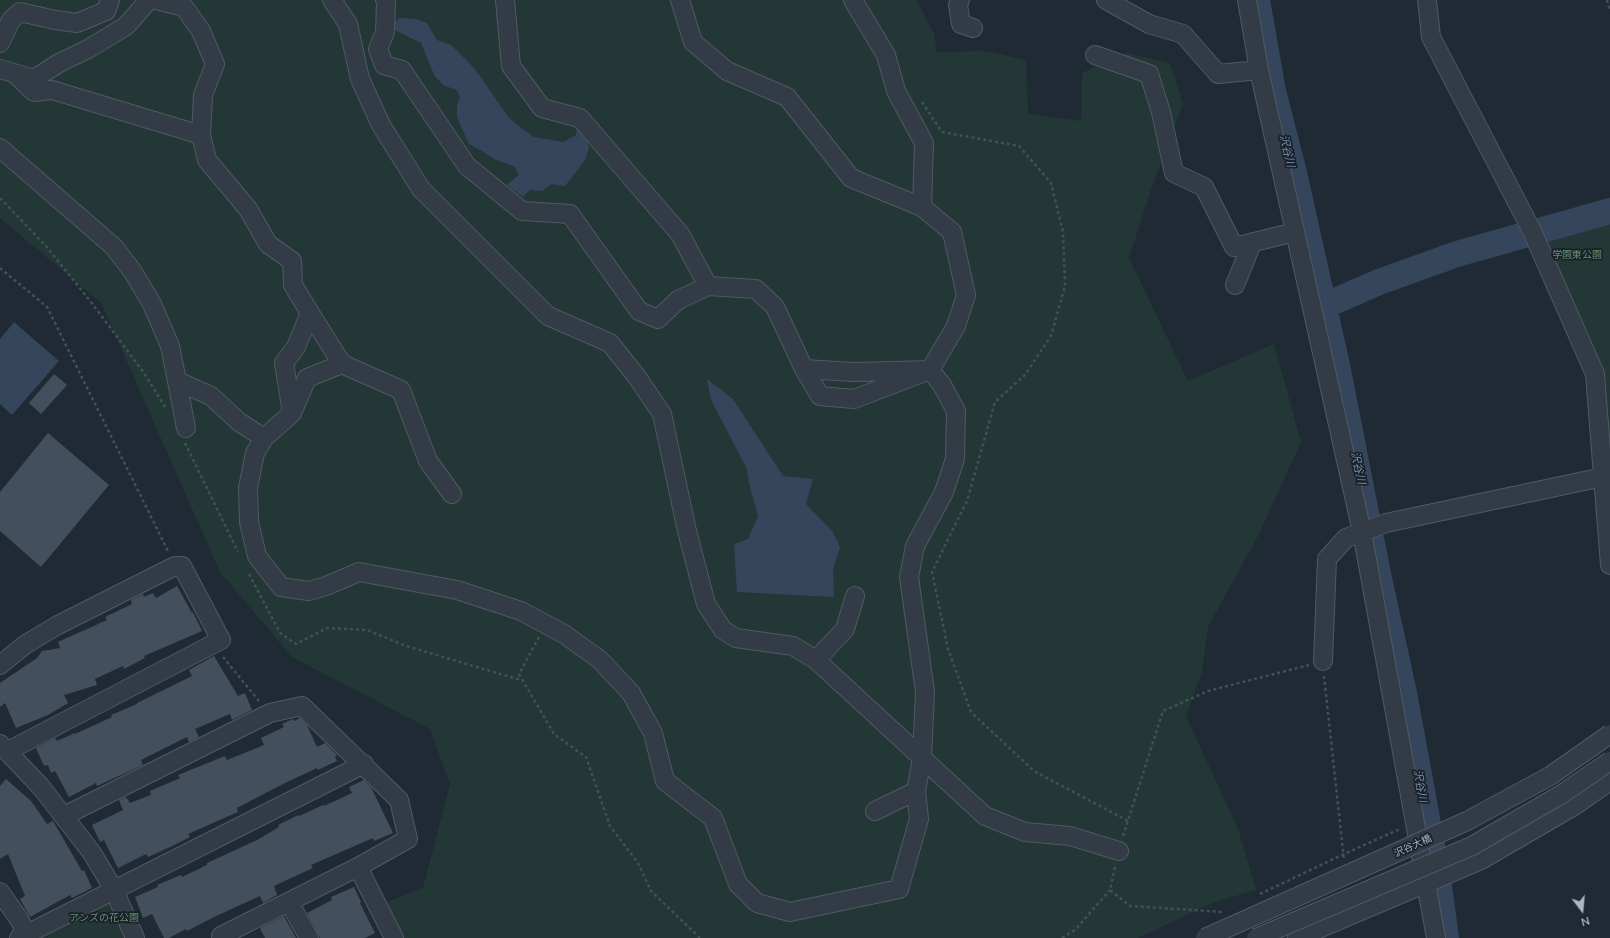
<!DOCTYPE html>
<html>
<head>
<meta charset="utf-8">
<style>
  body { margin:0 }
  #map { position:relative; width:1610px; height:938px; overflow:hidden; background:#202a35; font-family:Mulish,sans-serif }
  canvas { display:block }
  .north { position:absolute; left:1562px; top:890px; width:40px; height:40px; -webkit-text-stroke:3px #19212a; paint-order:stroke; rotate:164deg; font-size:11px; font-weight:700; line-height:16px; text-align:center; color:#adb6c3 }
  .north::after { content:''; display:block; margin:auto; width:14px; height:18px; background:#adb6c3; clip-path:polygon(50% 0,100% 100%,50% 72%,0 100%) }
</style>
</head>
<body>
<div id="map">
<canvas width="1610" height="938"></canvas>
<div class="north">N</div>
</div>
<script>
const g = document.querySelector('canvas').getContext('2d');
g.lineJoin = 'round';
function fillPath(path, color) { g.fillStyle = color; g.fill(path, 'evenodd'); }
const shape = rows => new Path2D(rows.map(r => 'M' + r).join(''));
function stroke(path, color, width, dash) { g.strokeStyle = color; g.lineWidth = width; g.lineCap = dash ? 'butt' : 'round'; g.setLineDash(dash || []); g.stroke(path); }
function label(font, color, halo, rows, align = 'center') {
  g.font = font + ' Mulish,"Noto Sans JP",sans-serif'; g.lineWidth = 3.5; g.setLineDash([]); g.textBaseline = 'middle'; g.strokeStyle = halo; g.fillStyle = color; for (const [text, x, y, turn = 0] of rows) {
    g.save(); g.translate(x, y); g.rotate((+turn || 0) * Math.PI / 180); g.textAlign = isNaN(turn) ? turn : align; if (halo) g.strokeText(text, 0, 0); g.fillText(text, 0, 0); g.restore();
  }
}
fillPath(shape([
  [0,0,917,0,934,34,937,52,986,51,1026,60,1028,114,1081,121,1082,73,1126,53,1170,63,1183,104,1150,193,1129,258,1188,381,1274,344,1301,442,1258,536,1208,627,1202,672,1186,716,1238,829,1256,890,1212,903,1138,938,403,938,385,903,423,888,450,784,430,729,292,657,220,572,101,303,0,218],
  [1610,211,1610,478,1595,374,1532,231],
  [114,890,135,938,28,938]
]), '#233737');
fillPath(shape([
  [400,18,416,19,427,23,437,40,451,45,475,69,509,118,533,137,563,142,576,135,577,128,587,138,589,149,585,160,565,186,551,184,542,191,530,190,523,197,507,185,519,175,515,167,494,159,484,152,469,144,457,117,457,105,460,98,457,90,445,86,435,77,421,43,393,29,392,23],
  [14,322,59,361,12,415,0,404,0,339],
  [707,379,733,399,783,476,813,479,806,504,832,531,840,547,833,569,834,597,737,592,734,544,748,539,758,516,749,484,747,469,711,400]
]), '#34455c');
stroke(shape([
  [1257,0,1273,91,1294,173,1337,365,1377,569,1404,693,1438,878,1446,938],
  [1324,306,1379,282,1457,254,1610,211]
]), '#34455c', 26);
fillPath(shape([
  [54,374,67,385,41,414,29,403],
  [48,433,109,485,41,567,0,531,0,492],
  [177,586,192,613,193,612,202,631,144,656,145,658,124,669,123,666,95,679,97,685,64,695,68,703,48,715,16,728,5,703,0,707,0,683,37,658,42,651,60,648,58,642,107,620,105,617,132,604,131,600,143,594,144,597,153,593,156,598],
  [214,656,238,696,245,693,252,710,232,720,230,714,195,729,199,737,189,742,187,737,141,760,143,765,97,786,96,783,69,797,55,771,51,773,48,765,44,766,36,748,55,738,57,741,75,733,75,734,112,717,111,715,137,704,137,703,192,676,189,670],
  [300,718,307,725,317,747,325,743,337,755,335,757,337,761,318,770,317,768,283,784,237,808,238,812,188,834,190,837,170,847,148,857,146,854,118,868,104,840,100,842,92,825,123,810,119,800,126,797,130,803,151,795,150,791,180,778,178,775,225,756,227,760,264,745,261,738,284,727,282,724,293,719,294,721],
  [6,779,31,801,47,824,53,821,82,871,84,870,92,888,72,898,70,895,30,917,20,899,25,896,8,854,0,859,0,786],
  [364,780,372,789,393,833,374,841,373,838,311,865,313,868,274,886,277,895,263,903,260,896,214,917,187,931,186,929,169,938,164,938,152,914,143,918,135,897,158,887,157,885,181,875,182,877,207,865,207,863,257,840,279,827,278,825,298,815,299,816,323,805,324,806,352,793,349,787],
  [354,887,361,902,360,903,375,933,365,938,320,938,307,913,332,900,331,897],
  [284,916,296,938,265,938,260,928]
]), '#434f5d');
const minor = shape([
  [156,0,184,7,201,31,215,64,203,95,201,135,207,160,248,209,268,244,292,261,293,285,310,313],
  [332,0,348,24,360,79,381,125,421,189,548,316,610,343,637,377,662,414,687,531,706,604,723,630,736,638,793,646,816,660,985,816,1025,832,1070,836,1119,851],
  [505,0,511,66,542,108,580,118,680,234,708,286],
  [680,0,693,42,727,71,787,97,851,178,922,207,952,232,966,295,956,326,930,370,854,372,804,369],
  [853,0,886,55,896,91,924,143,922,207],
  [960,0,958,5,961,24,973,28],
  [1106,0,1149,24,1183,34,1218,74,1259,70],
  [1247,0,1259,70,1362,532,1436,938],
  [1427,0,1431,37,1532,231,1595,374,1610,565],
  [0,43,11,20,20,12,55,20,77,23,106,11,110,0],
  [1095,55,1149,74,1161,112,1174,173,1204,187,1234,247,1295,232],
  [0,69,34,79,59,63,88,49,126,26,149,0],
  [14,73,34,92,52,90,201,135],
  [0,148,114,247,133,272,152,304,170,346,177,381,211,396,239,422,264,438,255,453,248,488,249,522,257,556,281,587,309,591,326,586,359,572,457,590,521,611,564,634,600,660,631,693,653,733,665,781,713,818,738,884,757,903,790,912,899,889,919,819,916,791,922,758,925,692,909,577,915,546,944,492,955,459,956,411,942,385,930,370,854,399,820,396,804,369,775,307,756,289,708,286,678,300,658,319,639,311,570,214,522,211,467,166,402,70,384,65,378,49,385,32,386,2,385,0],
  [1235,285,1252,243],
  [177,381,186,428],
  [292,413,284,363,296,347,310,313,342,364],
  [264,438,292,413,307,378,342,364,401,390,428,461,452,494],
  [816,660,845,629,855,596],
  [1323,661,1327,559,1346,538,1386,523,1603,477,1610,478],
  [0,665,26,644,58,625,175,566,182,566,221,640,8,751],
  [0,744,41,787,92,853,114,890,135,938],
  [875,811,916,791],
  [64,816,270,713,302,706,399,800,408,839,358,867,394,938],
  [0,892,19,919,28,938],
  [289,902,309,938],
  [221,936,358,867],
  [19,938,364,764],
  [1297,938,1481,860,1574,806,1610,781]
]);
stroke(minor, '#515964', 20);
stroke(shape([
  [1607,0,1610,11],
  [922,102,942,132,1019,146,1051,183,1063,232,1065,286,1051,336,1025,375,995,402,967,501,932,572,948,649,971,712,1034,771,1128,821],
  [0,198,45,245,91,302,144,373,165,407],
  [0,268,47,307,169,553],
  [185,443,238,552],
  [249,574,280,633,296,644,327,628,367,630,406,646,524,681],
  [539,637,519,674,554,734,586,757,610,826,638,863,651,891,700,938],
  [223,657,259,701],
  [1324,676,1344,860],
  [1123,836,1163,711,1208,691,1309,665],
  [1115,867,1110,890,1130,906,1223,912],
  [1260,894,1344,854,1400,829],
  [1062,938,1075,930,1110,890]
]), '#3f5254', 2.5, [3, 3]);
stroke(minor, '#333b46', 18);
const minorBridge = shape([
  [1205,938,1467,821,1550,776,1610,734],
  [1256,938,1472,846,1562,794,1610,761]
]);
stroke(minorBridge, '#515964', 20, []);
stroke(minorBridge, '#333b46', 18);
label('10px', '#66926f', '#19212a', [
  ["学園東公園",1577,255],
  ["アンズの花公園",104,918]
]);
label('10px', '#adb6c3', '#19212a', [
  ["沢谷大橋",1413,846,-24]
]);
label('italic 11px', '#768eaa', '#19212a', [
  ["沢谷川",1287,151,77],
  ["沢谷川",1358,468,78],
  ["沢谷川",1420,786,80]
]);
</script>
</body>
</html>
